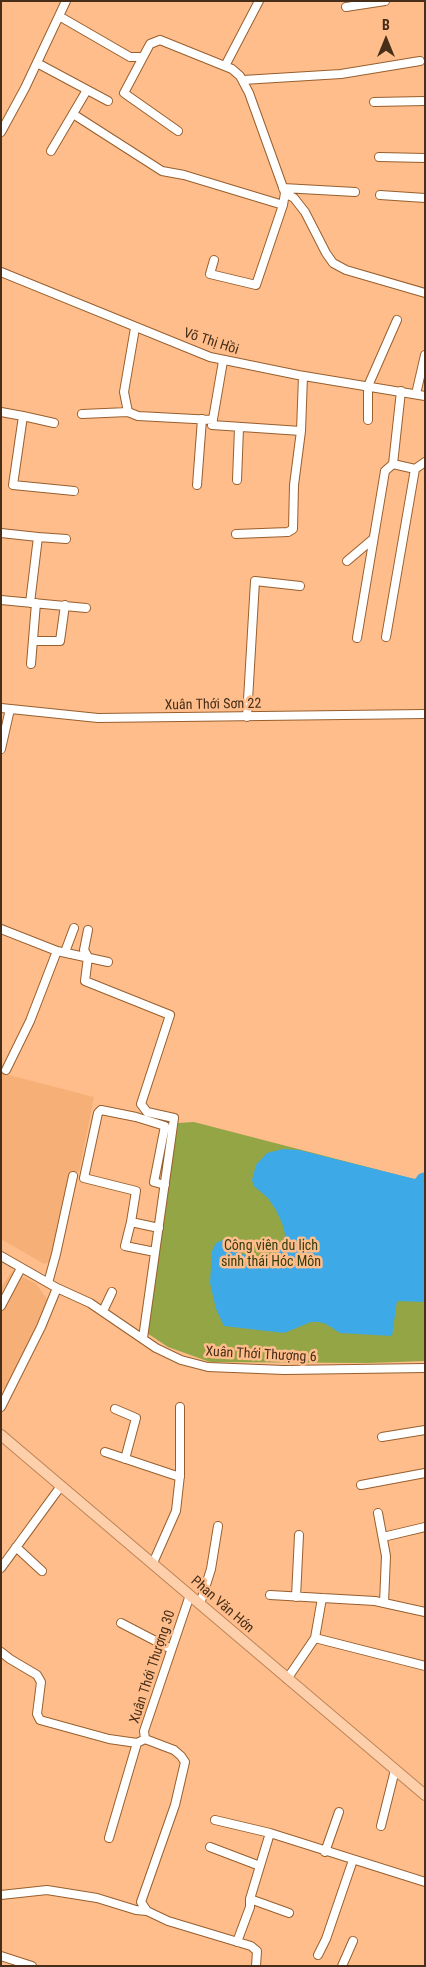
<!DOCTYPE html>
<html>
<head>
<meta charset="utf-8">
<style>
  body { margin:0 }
  #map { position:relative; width:426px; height:1967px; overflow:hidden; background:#febd8b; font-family:"Roboto Condensed",sans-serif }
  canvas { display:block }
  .frame { position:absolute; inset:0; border:2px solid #472e19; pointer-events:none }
  .north { position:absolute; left:361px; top:15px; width:50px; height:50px; -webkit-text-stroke:4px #febd8b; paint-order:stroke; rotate:0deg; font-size:14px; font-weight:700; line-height:20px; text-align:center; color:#472e19 }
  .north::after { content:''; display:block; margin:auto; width:18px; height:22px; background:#472e19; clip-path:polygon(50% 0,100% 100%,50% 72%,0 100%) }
</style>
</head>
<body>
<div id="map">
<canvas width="426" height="1967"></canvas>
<div class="frame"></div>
<div class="north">B</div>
</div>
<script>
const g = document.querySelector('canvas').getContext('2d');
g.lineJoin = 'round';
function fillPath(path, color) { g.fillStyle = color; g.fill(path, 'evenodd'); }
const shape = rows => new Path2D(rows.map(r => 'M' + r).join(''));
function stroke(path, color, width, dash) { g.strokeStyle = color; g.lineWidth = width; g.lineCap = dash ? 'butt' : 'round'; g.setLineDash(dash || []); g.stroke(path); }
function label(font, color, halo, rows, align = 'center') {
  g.font = font + ' "Roboto Condensed",sans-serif'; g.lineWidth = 5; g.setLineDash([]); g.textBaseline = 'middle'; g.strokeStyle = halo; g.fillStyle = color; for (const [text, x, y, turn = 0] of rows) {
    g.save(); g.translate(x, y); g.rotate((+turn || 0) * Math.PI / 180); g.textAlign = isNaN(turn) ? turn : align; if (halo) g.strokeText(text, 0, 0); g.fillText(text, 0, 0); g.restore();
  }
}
fillPath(shape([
  [1,1073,94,1097,79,1172,72,1172,52,1261,44,1264,1,1239],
  [12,1271,36,1284,47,1299,44,1312,6,1389,1,1388,1,1288]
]), '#f5af77');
fillPath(shape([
  [194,1122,425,1182,425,1361,368,1363,210,1362,168,1347,147,1333,178,1123]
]), '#93a545');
fillPath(shape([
  [283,1149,299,1150,415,1179,419,1174,425,1172,425,1302,397,1301,392,1336,340,1333,326,1324,319,1322,311,1322,284,1333,224,1326,216,1309,210,1283,212,1251,216,1243,223,1240,239,1253,257,1258,267,1257,275,1255,281,1249,284,1242,285,1234,282,1223,276,1210,268,1198,254,1186,252,1180,256,1165,267,1153]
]), '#3da9e7');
const minor = shape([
  [346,7,385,1],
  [59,16,130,57,142,57],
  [37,63,108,101],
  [225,66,259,1],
  [243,80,341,74,420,61],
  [374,102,425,101],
  [73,114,162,171,184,175,283,205,256,285,210,274,214,260],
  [178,131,124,93,150,44,160,40,232,69,240,76,249,93,285,193,283,205],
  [1,132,25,88,66,1],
  [51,151,87,90],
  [379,157,425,158],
  [283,188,355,192],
  [285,193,294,198,305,212,326,253,333,263,346,270,425,293],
  [380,195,425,198],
  [1,272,210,357,298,375,425,396],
  [223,361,212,425,301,431],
  [416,394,425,355],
  [1,412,23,416,13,485,74,491],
  [128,412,138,416,213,420],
  [82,414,128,412,124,392,135,328],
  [23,416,54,423],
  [368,420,368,386,397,320],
  [415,469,425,462],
  [237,480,239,428],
  [197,485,202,419],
  [1,533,38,537,30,603],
  [236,534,288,532,293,529,294,485,301,431,303,376],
  [38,537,66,539],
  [347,561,373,539],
  [1,600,86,608],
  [386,637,415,469,393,464],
  [357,638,385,471,393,464,401,391],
  [33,641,60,641,65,605],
  [31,664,36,603],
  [1,708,98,718,425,714],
  [247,717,255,581,300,586],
  [1,749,10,709],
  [1,929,57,951,30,1021,6,1070],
  [88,930,84,950,88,957,85,981,170,1015,141,1104,147,1112,174,1118,143,1338],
  [57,951,108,962],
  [65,952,74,928],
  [131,1222,125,1246,155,1252],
  [159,1228,131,1222,136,1191,84,1178,98,1113,101,1110,136,1117,165,1126,154,1182,165,1185],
  [1,1256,57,1288,41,1327,1,1407],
  [48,1283,56,1254,73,1176],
  [57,1288,90,1303,156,1348,181,1360,208,1367,284,1370,425,1368],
  [1,1306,21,1268],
  [103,1311,112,1292],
  [115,1409,136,1418,125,1459],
  [382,1437,425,1430],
  [105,1452,180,1477],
  [361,1485,425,1473],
  [378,1513,386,1556,384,1603],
  [383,1537,425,1527],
  [16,1547,42,1571],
  [153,1563,176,1511,180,1475,180,1407],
  [1,1568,61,1486],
  [190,1595,144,1731,145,1739,174,1750,181,1756,185,1762,175,1805,141,1902,147,1911,168,1921,251,1946,257,1951,256,1966],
  [270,1595,375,1601,425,1612],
  [296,1597,299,1535],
  [200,1604,211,1569,218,1526],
  [121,1623,171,1649],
  [315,1638,425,1666],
  [1,1652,10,1659,37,1675,41,1682,37,1714,40,1720,109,1739,137,1743,145,1739],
  [287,1679,315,1638,322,1598],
  [215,1820,270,1833,425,1882],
  [381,1826,395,1770],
  [109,1838,137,1743],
  [210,1847,260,1866],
  [325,1852,339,1812],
  [1,1895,47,1890,97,1898,136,1910,147,1911],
  [250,1899,289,1913],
  [237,1942,250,1907,250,1899,270,1833],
  [318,1955,326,1939,353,1860],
  [1,1956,32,1966],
  [342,1966,353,1941]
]);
const major = shape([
  [1,1435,425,1795]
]);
stroke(minor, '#985f2d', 10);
stroke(major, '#bc8254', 12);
stroke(minor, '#fff', 8);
stroke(major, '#fdcfab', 10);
label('14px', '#472e19', '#febd8b', [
  ["Võ Thị Hồi",211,342,18],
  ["Xuân Thới Sơn 22",213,705,-1],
  ["Xuân Thới Thượng 6",261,1355,3],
  ["Phan Văn Hớn",222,1605,41],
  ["Xuân Thới Thượng 30",153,1667,-72]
]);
label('14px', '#353d12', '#febd8b', [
  ["Công viên du lịch",271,1246],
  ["sinh thái Hóc Môn",271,1262]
]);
</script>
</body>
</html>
